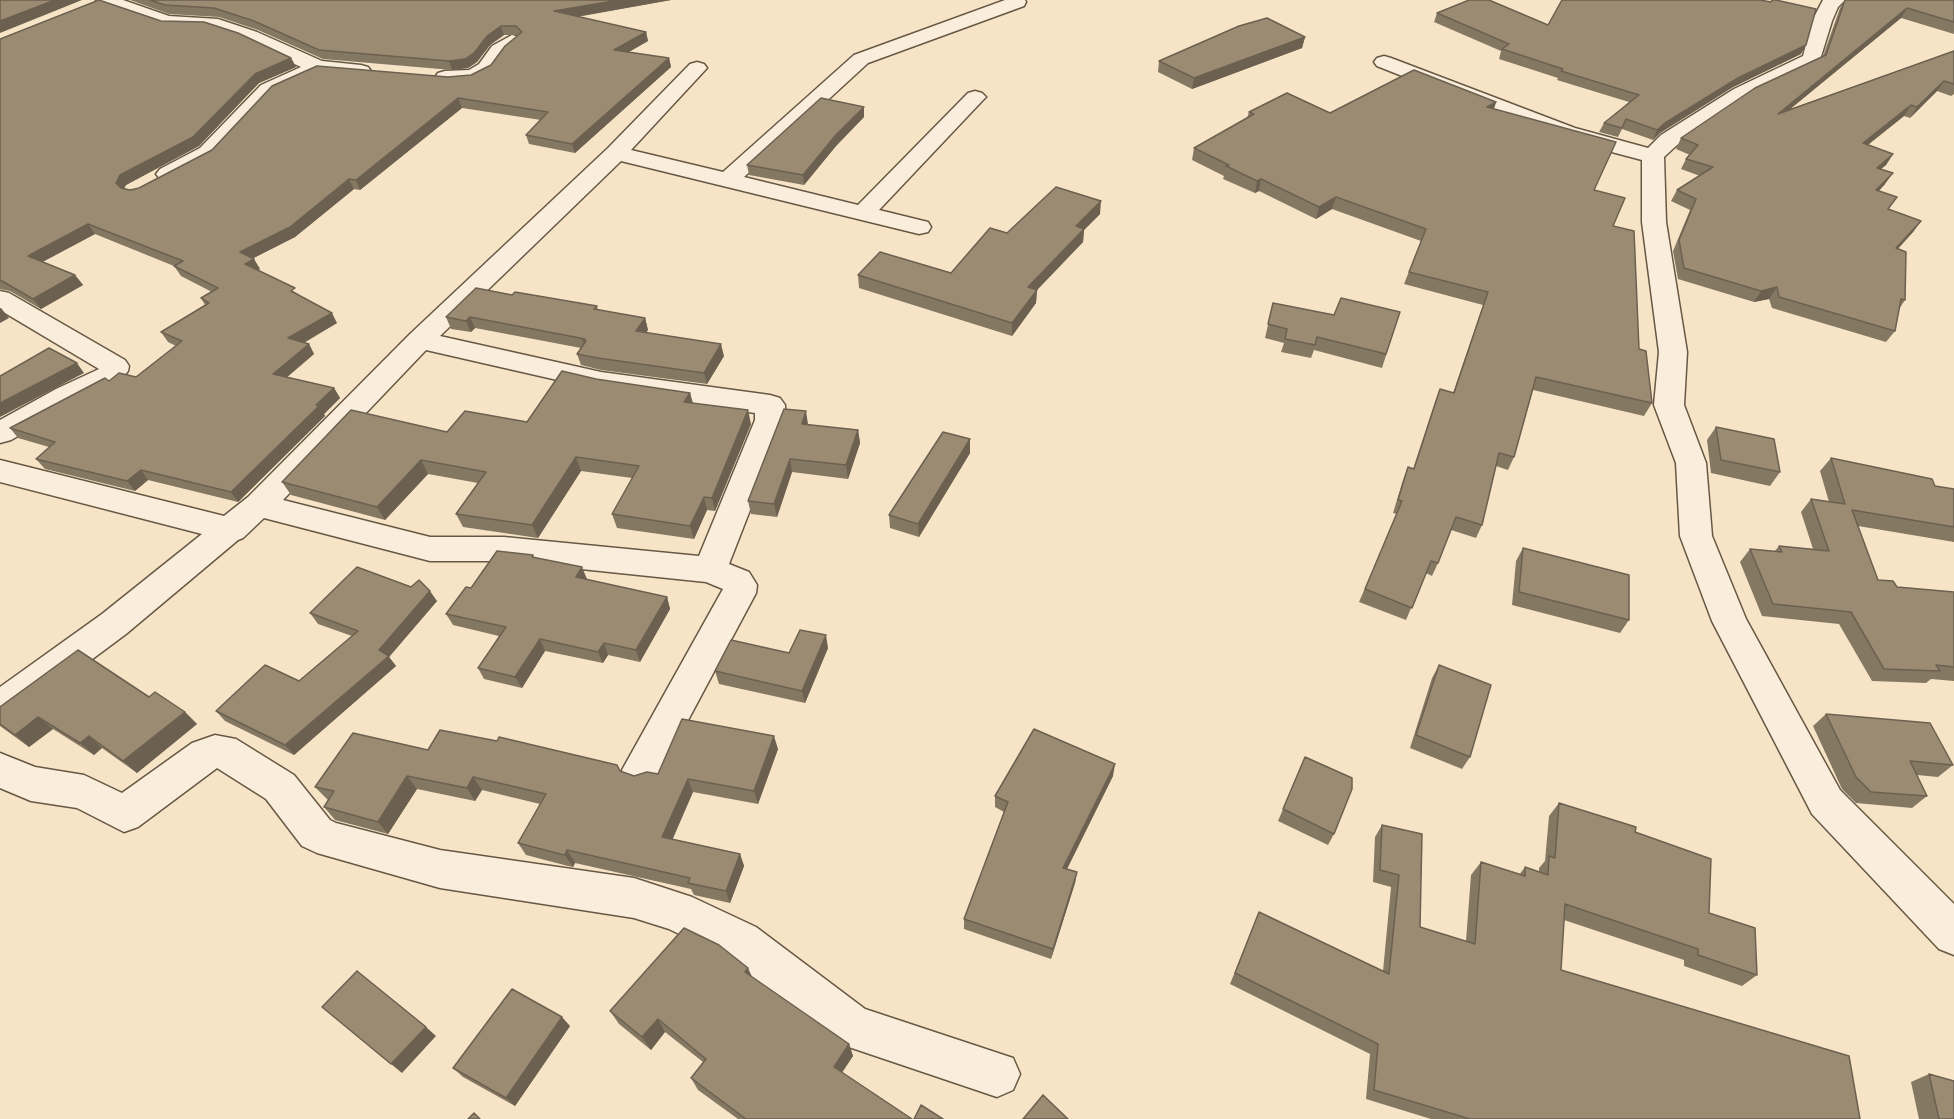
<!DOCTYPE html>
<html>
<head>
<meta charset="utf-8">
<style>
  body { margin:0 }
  canvas { display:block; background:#f7e4c7 }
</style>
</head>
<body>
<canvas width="1954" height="1119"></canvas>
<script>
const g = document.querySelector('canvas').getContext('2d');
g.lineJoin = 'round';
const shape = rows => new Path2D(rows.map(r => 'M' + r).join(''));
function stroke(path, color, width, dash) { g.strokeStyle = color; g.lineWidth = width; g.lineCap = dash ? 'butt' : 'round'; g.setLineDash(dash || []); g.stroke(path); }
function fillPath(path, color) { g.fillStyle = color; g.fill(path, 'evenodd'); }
const minor = shape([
  [96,0,123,0,169,16,218,19,257,32,322,61,361,65,368,67,371,71,368,75,361,77,319,73,275,93,216,158,176,179,168,181,160,179,156,174,160,169,200,148,261,85,301,67,243,40,209,29,160,26,98,4,96,0],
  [1005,0,1025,0,1026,2,1024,6,868,63,744,177,858,205,968,93,975,91,982,93,986,97,982,101,879,210,928,222,931,227,928,232,919,234,621,161,440,336,601,372,770,395,780,398,785,405,785,420,729,564,749,572,757,585,756,593,655,782,641,787,627,782,622,770,723,589,706,582,504,561,430,561,264,518,243,538,238,540,126,634,13,718,0,722,0,687,102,614,202,534,0,482,0,460,224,516,248,497,410,334,608,148,690,64,697,62,704,64,707,68,631,150,723,172,854,55,1005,0],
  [426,350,601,390,755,413,755,420,699,556,504,537,430,537,283,500,426,350],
  [1823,0,1845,0,1838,7,1832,21,1819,63,1748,97,1677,145,1664,157,1666,222,1687,352,1684,405,1706,463,1712,536,1746,619,1840,790,1954,904,1954,955,1939,949,1812,814,1712,621,1680,536,1676,463,1654,405,1659,352,1642,222,1642,160,1559,138,1377,66,1374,62,1377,58,1384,56,1391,58,1575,128,1648,148,1661,135,1734,89,1803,56,1812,21,1823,0],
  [512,35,519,37,522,41,506,54,493,72,481,80,445,83,438,81,435,77,438,73,445,71,469,70,479,64,492,46,512,35],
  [0,291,9,293,125,360,129,366,128,371,118,383,76,403,11,440,0,443,0,420,56,389,99,369,0,310,0,291],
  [215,735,236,739,294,775,330,820,336,823,440,850,634,878,692,897,756,927,865,1009,1013,1058,1020,1074,1013,1090,997,1097,837,1043,726,957,669,929,634,918,440,888,317,853,302,846,266,799,217,768,138,827,124,832,77,808,31,801,0,788,0,753,35,767,84,775,122,793,192,743,215,735]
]);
stroke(minor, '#675844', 3);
fillPath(minor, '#faeddb');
fillPath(shape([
  [130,0,671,0,577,17,646,32,648,41,628,52,669,58,671,67,575,153,529,144,526,135,541,120,462,108,360,190,354,189,295,237,253,258,260,269,257,270,298,294,337,323,304,343,309,344,314,354,287,377,334,388,340,398,324,414,325,416,238,502,148,480,135,491,45,469,36,459,49,447,18,438,10,428,109,381,136,377,176,346,168,342,161,332,205,305,201,298,212,292,181,276,174,266,95,234,42,262,75,275,83,285,41,309,10,291,0,289,0,39,161,21,291,58,296,67,259,83,199,146,126,185,124,189,130,190,139,188,448,77,471,75,491,65,519,35,504,35,490,45,477,62,468,68,452,70,323,59,258,30,219,17,169,14],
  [1845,0,1954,0,1954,34,1901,18,1790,109,1954,51,1954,94,1951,96,1937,91,1910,118,1904,116,1868,145,1893,154,1886,165,1881,169,1885,184,1879,191,1889,209,1921,221,1913,232,1898,249,1905,300,1899,309,1895,331,1886,342,1772,308,1769,299,1754,302,1678,279,1673,251,1690,210,1671,201,1677,190,1700,176,1681,169,1686,159,1690,155,1676,149,1681,138,1823,56,1840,8],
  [1437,13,1548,25,1801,54,1733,87,1660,133,1653,140,1622,129,1618,137,1599,132,1604,123,1629,102,1557,80,1558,78,1499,59,1501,51,1434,22],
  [1305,37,1302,48,1192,89,1158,72,1159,61],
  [1496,102,1494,109,1594,190,1613,226,1639,349,1652,403,1644,416,1533,390,1514,457,1508,470,1496,466,1482,525,1476,538,1451,530,1438,563,1432,576,1426,573,1406,620,1359,602,1397,514,1393,513,1403,480,1408,467,1413,469,1435,402,1440,389,1453,393,1483,305,1404,284,1421,241,1332,209,1316,219,1259,191,1255,193,1223,179,1224,176,1192,160,1194,148,1247,118,1249,112,1330,113],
  [864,117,836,146,804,185,749,175,747,165],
  [1100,214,1084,230,1083,242,1037,290,1036,303,1012,336,859,288,858,275,951,273,1007,233],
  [512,295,597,306,598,310,645,318,648,330,646,333,724,356,707,384,601,370,581,365,577,354,581,348,475,328,471,332,451,329,446,317],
  [1273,303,1334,315,1400,312,1382,368,1314,350,1311,358,1281,352,1284,343,1265,338],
  [596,379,690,393,693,403,751,424,715,511,707,510,694,539,617,528,612,514,632,478,581,471,538,538,463,527,456,514,478,483,428,474,385,520,291,495,282,482,447,432,527,422],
  [808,425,858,430,860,443,848,479,792,472,777,517,751,514,748,501],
  [1716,427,1780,472,1770,486,1711,473,1707,440],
  [970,439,970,453,919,537,890,528,889,515],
  [1831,458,1935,486,1954,489,1954,542,1858,526,1878,580,1897,587,1954,592,1954,681,1931,679,1926,683,1872,681,1839,624,1762,616,1740,562,1750,549,1774,552,1779,546,1813,549,1801,512,1811,499,1829,502,1820,471],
  [1523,548,1629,620,1620,633,1512,605,1516,561],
  [533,555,534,557,587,579,587,580,667,597,670,609,640,662,608,655,603,663,545,651,522,688,484,679,478,668,499,636,453,625,446,614,471,588],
  [411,587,437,601,389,657,396,666,294,755,225,721,216,711,299,681,352,636,318,624,310,613],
  [828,648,805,703,719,684,715,671,789,653],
  [1439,665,1470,757,1462,769,1410,748,1432,678],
  [149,697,185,712,197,724,137,773,102,748,94,755,53,729,29,747,0,726,0,707],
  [1826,714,1953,765,1938,777,1917,775,1927,796,1912,808,1856,803,1842,789,1813,726],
  [778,749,758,804,693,792,672,839,740,854,744,866,730,903,694,895,691,889,575,863,573,867,568,866,526,855,518,843,540,804,482,790,475,801,417,789,388,834,335,820,324,807,328,800,315,787,428,750,620,771,634,776,658,774],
  [1305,757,1334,834,1328,845,1278,821],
  [1113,776,1067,869,1077,872,1075,883,1051,959,964,929,964,919,1004,812,995,807,995,796],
  [1559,803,1635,832,1709,913,1757,975,1742,986,1684,966,1684,960,1564,920,1561,970,1860,1119,1431,1119,1366,1099,1370,1054,1230,984,1259,912,1383,971,1391,887,1373,882,1375,837,1382,825,1420,927,1466,941,1471,875,1481,862,1519,875,1525,867,1539,872,1539,868,1545,861,1549,816],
  [752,978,849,1044,853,1056,842,1073,912,1119,738,1119,698,1090,691,1078,703,1062,665,1032,651,1050,619,1024,610,1011],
  [570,1026,515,1106,463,1077,453,1068],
  [1929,1074,1954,1119,1919,1119,1911,1082]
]), '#857863');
fillPath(shape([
  [55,0,82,0,0,33,0,21],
  [619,0,671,0,557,20,554,11],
  [1907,8,1901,18,1772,124,1778,114],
  [501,26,504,35,490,45,477,62,468,68,452,70,449,61],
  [646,32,648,41,617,59,614,50],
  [1305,37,1302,48,1192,89,1194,78],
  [1806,45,1801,54,1733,87,1660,133,1653,140,1657,130,1665,123,1738,78],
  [291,58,296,67,259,83,199,146,126,185,122,192,116,183,120,175,255,74],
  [669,58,671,67,575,153,572,144],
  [1944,81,1937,91,1910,118,1917,107],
  [458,98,462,108,360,190,356,180],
  [1496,102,1492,114,1487,107],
  [1911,105,1904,116,1856,154,1863,143],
  [864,107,864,117,836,146,804,185,803,175,835,136],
  [1893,154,1886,165,1870,178,1877,168],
  [1893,173,1885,184,1869,201,1876,190],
  [349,179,354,189,295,237,246,262,240,252],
  [1261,179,1259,191,1255,193,1257,181],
  [1336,197,1332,209,1316,219,1319,207],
  [1101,201,1100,214,1084,230,1083,242,1037,290,1036,303,1012,336,1012,323,1028,287,1076,226],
  [1921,221,1913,232,1888,259,1896,248],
  [88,224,95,234,35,266,28,256],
  [254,259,260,269,251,274,245,264],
  [75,275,83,285,41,309,33,299],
  [1777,287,1769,299,1754,302,1761,291],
  [0,308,1,308,9,318,0,323],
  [332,313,337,323,294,348,288,338],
  [470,317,475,328,471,332,466,321],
  [645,318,648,330,639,342,636,331],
  [309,344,314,354,279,384,273,374],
  [721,344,724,356,707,384,704,373],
  [77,363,84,373,0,417,0,403],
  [334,388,340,398,324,414,325,416,238,502,231,492],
  [690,393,693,406,684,402],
  [748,410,751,424,715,511,712,498],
  [806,411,808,424,802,424],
  [858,430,860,443,848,479,846,465],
  [970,439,970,453,919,537,918,524],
  [576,457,581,471,538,538,532,525],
  [790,459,792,472,777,517,774,504],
  [421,460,428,474,385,520,377,507],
  [141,470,148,480,135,491,127,481],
  [704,497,707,510,694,539,690,526],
  [582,567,587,579,581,589,576,577],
  [430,591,437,601,389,657,396,666,294,755,285,745,379,650],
  [667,597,670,609,640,662,636,650],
  [826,635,828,648,805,703,802,691],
  [540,639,545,651,522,688,515,677],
  [604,643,608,655,603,663,598,652],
  [185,712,197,724,137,773,123,761],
  [38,717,53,729,29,747,15,735],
  [89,736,102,748,94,755,80,743],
  [774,736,778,749,758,804,754,791],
  [1115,764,1113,776,1062,879,1063,868],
  [407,776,417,789,388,834,378,822],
  [473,777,482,790,475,801,467,788],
  [688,779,693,792,668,850,662,837],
  [567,850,575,863,573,867,565,855],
  [740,854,744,866,730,903,726,891],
  [1077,872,1075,883,1051,959,1053,949],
  [748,968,754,981,745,972],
  [562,1017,570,1026,515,1106,506,1098],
  [658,1019,665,1032,651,1050,642,1037],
  [426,1027,436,1036,402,1073,391,1064],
  [849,1044,853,1056,837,1079,834,1067]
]), '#6c6150');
const building = shape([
  [0,0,55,0,0,21,0,0],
  [99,0,161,21,204,22,238,33,291,58,255,74,193,137,120,175,116,183,121,188,130,190,139,188,212,150,272,86,317,66,448,77,471,75,491,65,505,46,522,32,516,26,501,26,487,36,474,53,465,59,449,61,319,50,254,21,214,8,165,5,150,0,619,0,554,11,646,32,614,50,669,58,572,144,526,135,548,112,458,98,356,180,349,179,290,227,240,252,254,259,245,264,295,288,291,291,332,313,288,338,309,344,273,374,334,388,316,405,319,406,231,492,141,470,127,481,36,459,55,442,10,428,105,378,109,381,119,373,136,377,182,341,161,332,209,303,201,298,218,288,174,266,183,261,88,224,28,256,75,275,33,299,2,281,0,281,0,39,99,0],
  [1469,0,1489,0,1548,25,1562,0,1760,0,1771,2,1772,0,1776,0,1816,9,1806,45,1738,78,1665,123,1657,130,1626,119,1622,128,1604,123,1639,95,1561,71,1563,69,1502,49,1509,44,1437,13,1469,0],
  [1845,0,1954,0,1954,22,1907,8,1778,114,1954,51,1954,84,1944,81,1917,107,1911,105,1863,143,1893,154,1877,168,1893,173,1876,190,1897,197,1888,209,1921,221,1896,248,1906,252,1905,300,1901,299,1895,331,1779,297,1777,287,1761,291,1684,268,1679,240,1696,199,1677,190,1713,167,1686,159,1698,145,1681,138,1755,88,1826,55,1845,0],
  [1267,18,1305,37,1194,78,1159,61,1239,26,1267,18],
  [1414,70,1496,102,1487,107,1616,142,1594,190,1625,198,1613,226,1634,231,1639,349,1646,351,1652,403,1536,377,1514,457,1499,453,1482,525,1456,517,1438,563,1431,561,1412,608,1365,589,1402,501,1398,500,1408,467,1414,469,1440,389,1454,393,1488,292,1409,272,1426,229,1336,197,1319,207,1261,179,1257,181,1226,166,1229,165,1194,148,1254,114,1249,112,1287,93,1330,113,1414,70],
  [821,98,864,107,835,136,803,175,747,165,821,98],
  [1056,187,1101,201,1076,226,1084,229,1028,287,1037,290,1012,323,858,275,880,252,951,273,990,228,1007,233,1056,187],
  [476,288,512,295,515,292,597,306,594,309,645,318,636,331,721,344,704,373,598,358,577,354,586,341,583,341,585,339,470,317,466,321,446,317,476,288],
  [1341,298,1400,312,1386,354,1317,337,1315,345,1285,339,1287,329,1268,324,1273,303,1334,315,1341,298],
  [49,348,77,363,0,403,0,376,49,348],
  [562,371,596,379,690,393,684,402,748,410,712,498,704,497,690,526,612,514,639,466,576,457,532,525,456,514,486,472,421,460,377,507,282,482,351,410,447,432,465,411,527,422,562,371],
  [784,409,806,411,802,424,858,430,846,465,790,459,774,504,748,501,784,409],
  [1716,427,1774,439,1780,472,1721,460,1716,427],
  [943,432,970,439,918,524,889,515,943,432],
  [1831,458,1932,479,1935,486,1954,489,1954,527,1852,510,1878,580,1893,581,1897,587,1954,592,1954,667,1936,665,1940,671,1884,669,1851,612,1773,604,1750,549,1782,552,1779,546,1829,551,1811,499,1845,504,1831,458],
  [1523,548,1629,575,1629,620,1519,592,1523,548],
  [497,551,533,555,532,557,582,567,576,577,667,597,636,650,604,643,598,652,540,639,515,677,478,668,506,627,446,614,466,587,471,588,497,551],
  [357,567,411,587,419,580,430,591,379,650,389,656,285,745,216,711,265,665,299,681,358,631,310,613,357,567],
  [800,630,826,635,802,691,715,671,731,640,789,653,800,630],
  [78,650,149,697,155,692,185,712,123,761,89,736,80,743,38,717,15,735,0,724,0,707,78,650],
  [1439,665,1491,685,1470,757,1416,735,1439,665],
  [1826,714,1930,723,1953,765,1910,761,1927,796,1871,792,1856,777,1826,714],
  [682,719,774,736,754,791,688,779,662,837,740,854,726,891,688,883,690,878,567,850,565,855,560,854,518,843,546,794,473,777,467,788,407,776,378,822,324,807,334,791,315,787,353,733,428,750,440,730,497,741,499,737,617,765,620,771,634,776,647,772,658,774,682,719],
  [1034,729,1115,764,1063,868,1077,872,1053,949,964,919,1008,802,995,796,1034,729],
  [1305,757,1352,778,1352,789,1334,834,1283,809,1305,757],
  [1559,803,1636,827,1635,832,1711,859,1709,913,1755,928,1757,975,1698,955,1698,949,1565,904,1561,970,1849,1056,1860,1119,1470,1119,1374,1090,1378,1044,1235,973,1259,912,1389,974,1399,875,1380,870,1382,825,1422,834,1420,927,1475,944,1481,862,1525,876,1525,867,1548,875,1549,856,1555,858,1559,803],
  [684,928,719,945,748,968,745,972,849,1044,834,1067,912,1119,746,1119,691,1078,706,1059,658,1019,642,1037,610,1011,684,928],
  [357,971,426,1027,391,1064,322,1007,357,971],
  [512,989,562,1017,506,1098,453,1068,512,989],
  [1929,1074,1954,1081,1954,1119,1939,1119,1929,1074],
  [1043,1095,1068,1119,1023,1119,1043,1095],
  [921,1105,943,1119,914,1119,921,1105],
  [474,1113,480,1119,468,1119,474,1113]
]);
fillPath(building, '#9b8b73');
stroke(building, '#6c6150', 1.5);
</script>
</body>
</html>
